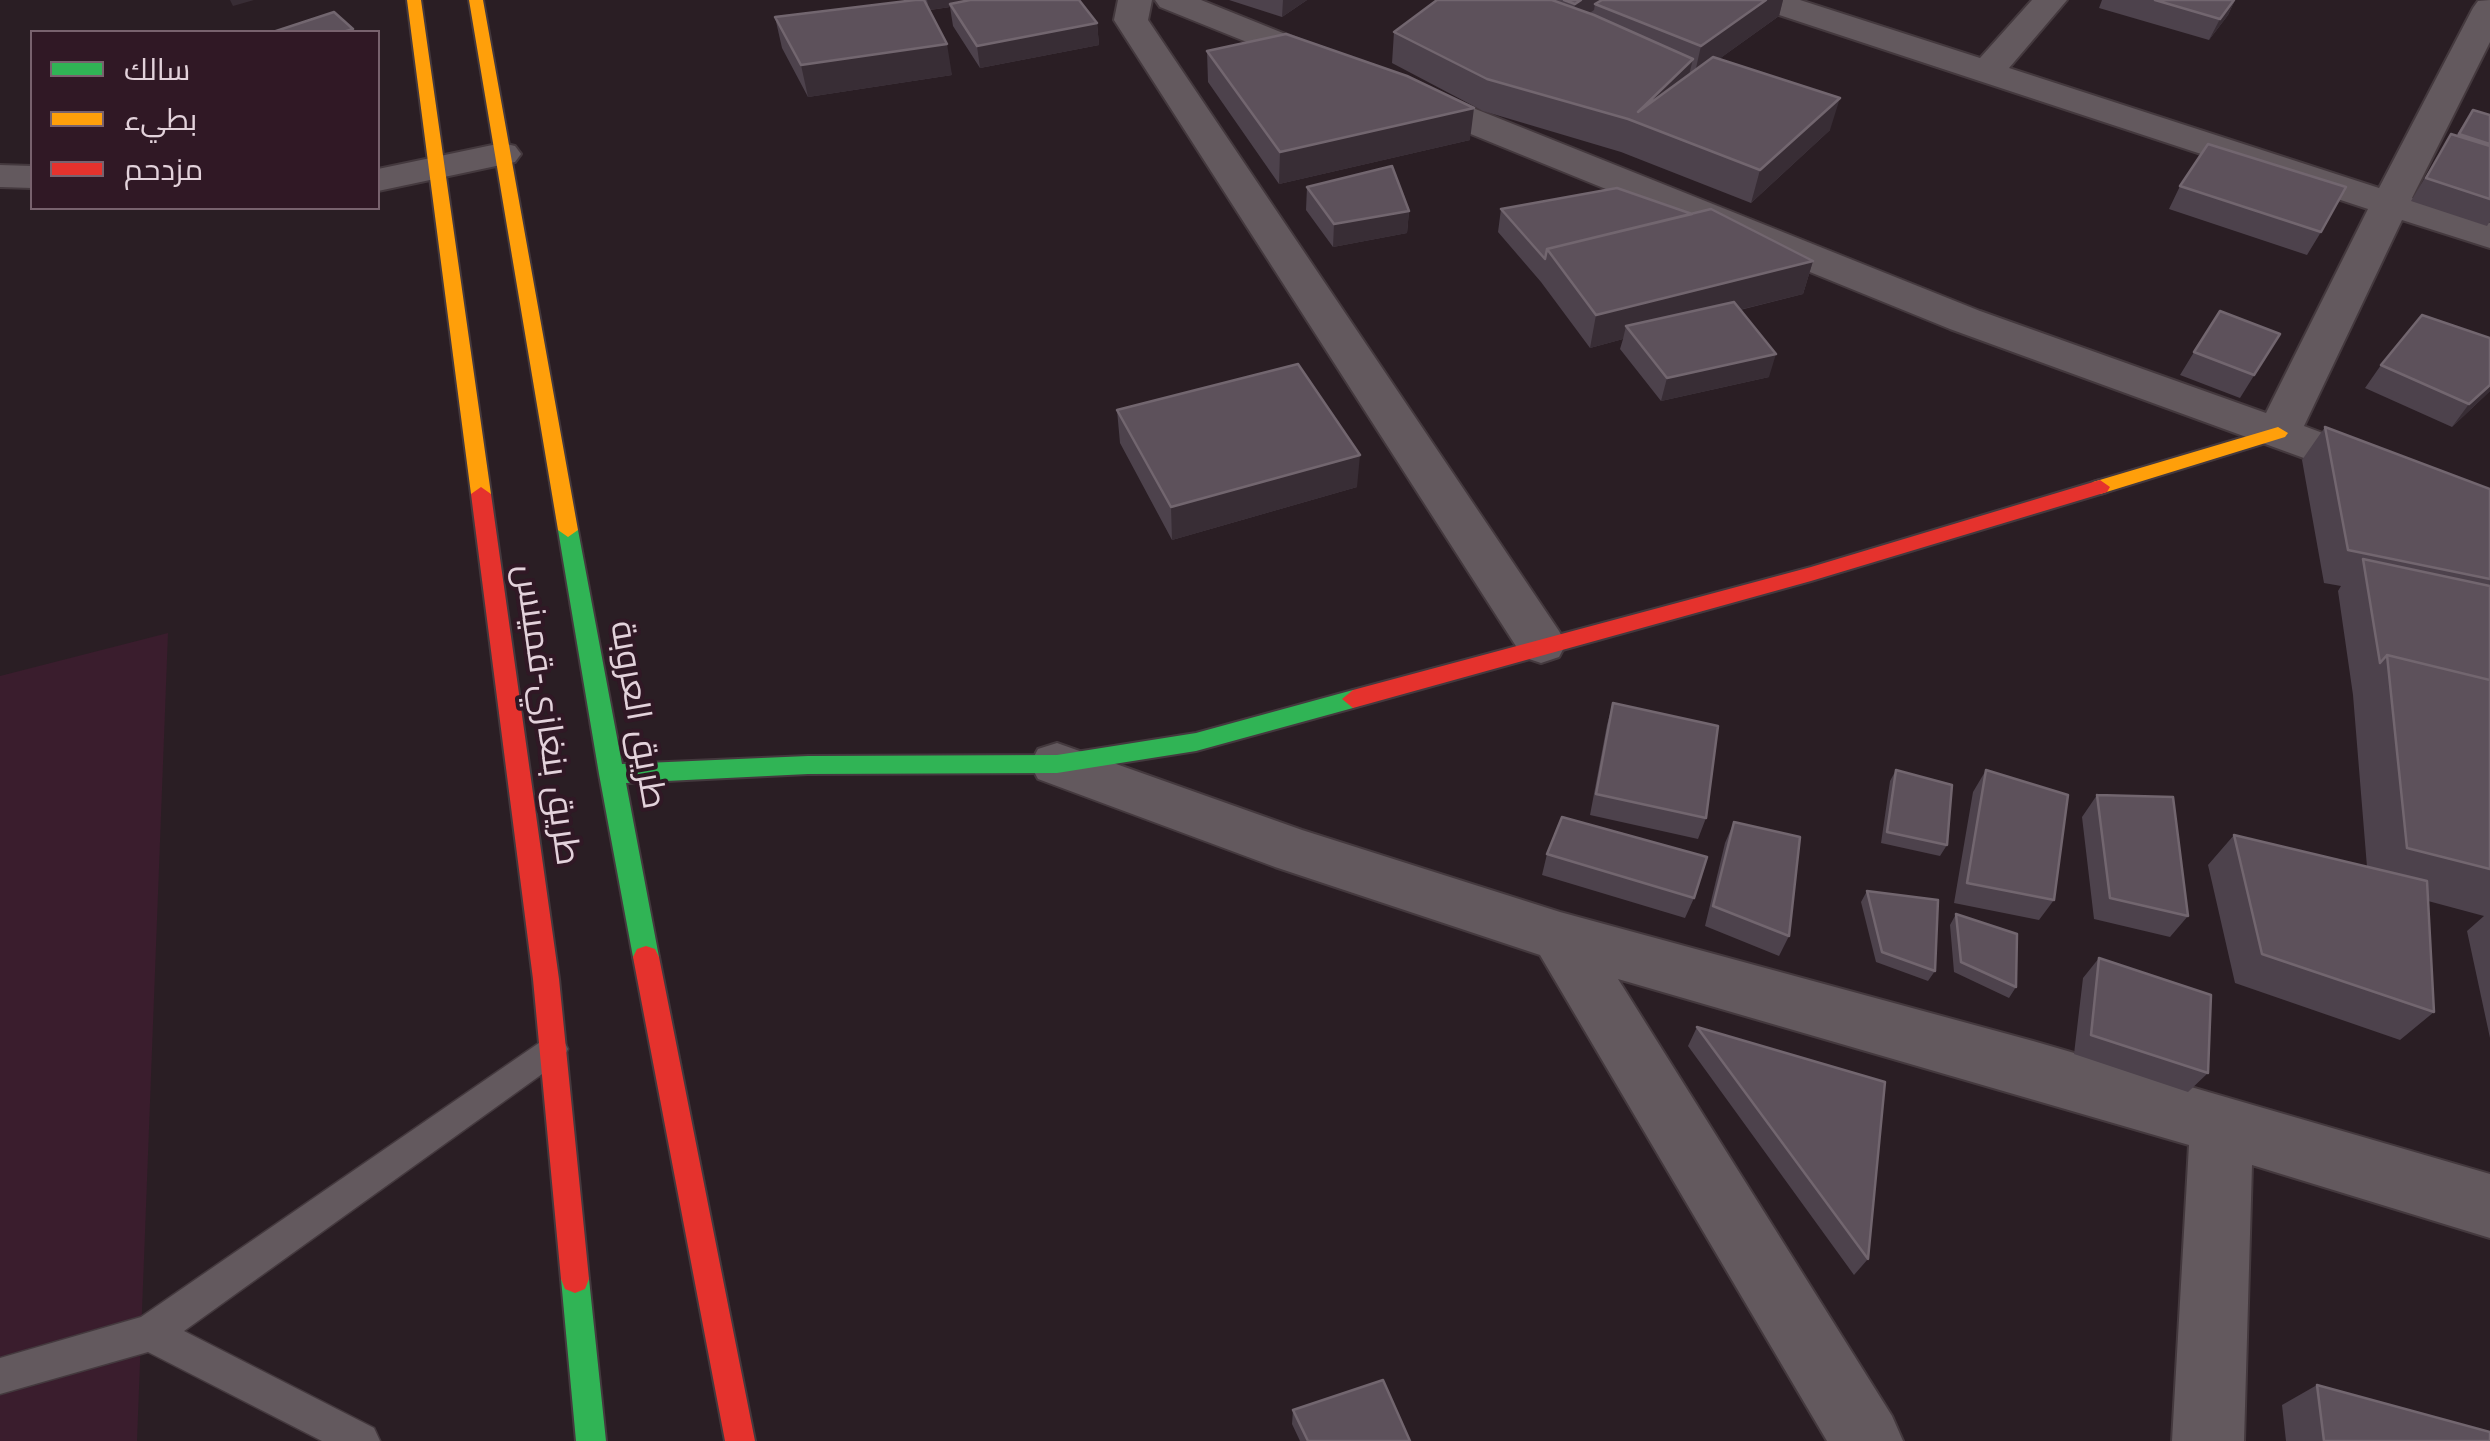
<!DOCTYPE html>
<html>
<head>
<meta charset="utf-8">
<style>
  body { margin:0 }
  #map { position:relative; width:2490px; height:1441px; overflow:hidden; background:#2a1e24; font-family:Arial,Cairo,sans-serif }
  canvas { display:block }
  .legend { position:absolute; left:30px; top:30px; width:350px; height:180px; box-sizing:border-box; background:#301825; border:2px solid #78626e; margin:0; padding:12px 18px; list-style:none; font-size:30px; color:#e3d2db }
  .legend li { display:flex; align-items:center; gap:20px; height:50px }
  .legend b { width:50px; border:2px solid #78626e }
</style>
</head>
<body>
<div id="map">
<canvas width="2490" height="1441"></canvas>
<ul class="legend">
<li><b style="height:12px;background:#30b455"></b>سالك</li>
<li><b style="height:12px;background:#ff9f0a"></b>بطيء</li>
<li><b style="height:12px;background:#e5322d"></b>مزدحم</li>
</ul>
</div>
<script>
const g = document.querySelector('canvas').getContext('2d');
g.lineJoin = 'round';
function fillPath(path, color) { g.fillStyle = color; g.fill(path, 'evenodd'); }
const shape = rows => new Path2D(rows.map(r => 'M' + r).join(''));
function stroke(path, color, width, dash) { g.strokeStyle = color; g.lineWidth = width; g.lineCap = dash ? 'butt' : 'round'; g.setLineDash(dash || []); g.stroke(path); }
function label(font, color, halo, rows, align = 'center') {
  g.font = font + ' Arial,Cairo,sans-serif'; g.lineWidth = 8; g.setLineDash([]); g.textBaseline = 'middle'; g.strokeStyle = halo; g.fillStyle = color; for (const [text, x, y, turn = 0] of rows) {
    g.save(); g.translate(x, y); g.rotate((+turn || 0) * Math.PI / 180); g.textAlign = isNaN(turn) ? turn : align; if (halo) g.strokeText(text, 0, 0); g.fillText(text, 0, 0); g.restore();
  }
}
fillPath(shape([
  [168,633,137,1441,0,1441,0,676]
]), '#3a1d2d');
const lane = shape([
  [552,1034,563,1039,568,1049,563,1059,184,1331,374,1428,380,1441,322,1441,148,1352,0,1394,0,1358,141,1317,552,1034]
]);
const street = shape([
  [1118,0,1152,0,1148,20,1559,631,1566,644,1559,657,1541,663,1523,657,1114,20,1118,0],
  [1155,0,1201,0,1345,58,1350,65,1345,72,1333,75,1321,72,1160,7,1155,0],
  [1750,0,1800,0,1980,58,2032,0,2067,0,2009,68,2379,188,2473,8,2478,1,2490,0,2490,42,2412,198,2490,223,2490,248,2402,220,2304,426,2328,435,2335,446,2328,457,2312,461,1950,329,1392,102,1387,94,1392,86,1418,86,1980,311,2266,413,2368,209,1755,7,1750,0],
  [502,143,515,146,521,154,515,162,378,191,378,169,502,143],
  [0,165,32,166,32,188,0,187,0,165],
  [1057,743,1302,830,1560,912,2033,1041,2490,1174,2490,1238,2252,1165,2244,1441,2172,1441,2189,1145,1618,979,1892,1416,1903,1441,1827,1441,1540,955,1275,867,1038,779,1030,764,1038,749,1057,743]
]);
const fast = shape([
  [568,523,578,530,622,764,808,756,1057,755,1196,733,1353,690,1364,699,1353,708,1196,751,1057,773,808,774,626,783,659,957,655,965,646,968,637,965,633,957,599,774,558,530,568,523],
  [575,1265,585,1269,589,1279,606,1441,576,1441,561,1279,565,1269,575,1265]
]);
const slow = shape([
  [407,0,421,0,491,494,481,501,471,494,407,0],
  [469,0,483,0,578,530,568,537,558,530,469,0],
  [2278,427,2288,433,2285,437,2100,494,2090,487,2093,482,2278,427]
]);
const jam = shape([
  [2100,480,2110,487,2107,492,1811,581,1353,708,1342,699,1353,690,1811,567,2100,480],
  [481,487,491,494,559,979,589,1279,585,1289,575,1293,565,1289,561,1279,533,979,471,494,481,487],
  [646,946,655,949,659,957,755,1441,725,1441,633,957,637,949,646,946]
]);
stroke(lane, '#44393e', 3);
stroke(street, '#44393e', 4);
stroke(fast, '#44393e', 4);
stroke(slow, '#44393e', 4);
stroke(jam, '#44393e', 4);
fillPath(lane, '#63595e');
fillPath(street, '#63595e');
fillPath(fast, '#30b455');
fillPath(slow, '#ff9f0a');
fillPath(jam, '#e5322d');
fillPath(shape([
  [915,0,1079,0,1097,23,1099,45,980,68,953,26,950,7,930,10,952,75,808,97,782,48,775,17],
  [1229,0,1307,0,1282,17],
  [1437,0,1783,0,1779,16,1719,59,1830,130,1751,203,1621,152,1483,111,1392,63,1394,32],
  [2102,0,2235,0,2228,15,2209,40,2099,8],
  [1207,51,1470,140,1279,184,1208,82],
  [2473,110,2490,115,2490,221,2487,226,2411,201,2451,134,2456,136],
  [2180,186,2321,232,2307,255,2169,209],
  [1307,187,1409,211,1407,233,1333,247,1306,210],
  [1501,209,1813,261,1803,294,1740,310,1769,377,1661,401,1620,349,1623,339,1590,348,1541,282,1498,232],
  [2280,334,2240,398,2180,375,2194,352],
  [2381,365,2490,391,2452,427,2365,388],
  [1117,410,1357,487,1172,540,1120,443],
  [2325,427,2490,489,2490,1038,2467,931,2484,916,2428,901,2434,1012,2400,1040,2235,983,2208,865,2234,835,2367,867,2353,695,2338,591,2341,586,2324,583,2302,460],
  [1613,703,1706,818,1698,839,1590,815,1607,725],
  [1896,770,1947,845,1940,856,1881,843,1890,781],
  [1986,770,2054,900,2039,920,1954,903,1973,792],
  [2097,795,2188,916,2170,937,2094,919,2082,817],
  [1734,822,1789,936,1779,956,1705,926,1725,843],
  [1547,854,1694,898,1685,918,1542,875],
  [1867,891,1935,971,1928,981,1876,962,1861,902],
  [1956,914,2016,987,2009,998,1954,972,1950,925],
  [2099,958,2208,1073,2188,1092,2074,1054,2083,978],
  [1697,1027,1868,1259,1854,1275,1688,1046],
  [2317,1385,2490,1441,2286,1441,2282,1405],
  [1293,1410,1410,1441,1300,1441,1292,1424]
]), '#4d424c');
fillPath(shape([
  [230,0,254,0,233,6],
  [927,0,1012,0,950,4,950,7,929,10],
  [1283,0,1307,0,1282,17],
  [1581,0,1609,0,1595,4,1594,10,1571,26,1575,4],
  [1766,0,1783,0,1779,16,1694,77,1701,46],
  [2233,0,2235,0,2228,15,2209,40,2220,19],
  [1097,23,1099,45,980,68,977,46],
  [947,44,952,75,808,97,801,65],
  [1693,59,1685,91,1638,112],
  [1840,98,1830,130,1751,203,1760,170],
  [1474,108,1470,140,1279,184,1280,152],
  [1409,211,1407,233,1333,247,1334,224],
  [1813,261,1803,294,1634,336,1626,326,1623,339,1590,348,1596,315],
  [1776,354,1769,377,1661,401,1667,378],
  [2490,385,2490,391,2452,427,2469,404],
  [1360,455,1357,487,1172,540,1171,507]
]), '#382d35');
const building = shape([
  [915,0,924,0,947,44,801,65,775,17,915,0],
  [970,0,1079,0,1097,23,977,46,950,4,970,0],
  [1437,0,1552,0,1594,15,1693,59,1638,112,1713,57,1840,98,1760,170,1628,119,1487,79,1394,32,1437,0],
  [1564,0,1581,0,1575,4,1564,0],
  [1602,0,1766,0,1701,46,1595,4,1602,0],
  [2155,0,2234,0,2220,19,2155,0],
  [334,12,353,29,343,32,273,32,334,12],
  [1286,34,1407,76,1474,108,1280,152,1207,51,1286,34],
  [2473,110,2490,115,2490,144,2459,134,2473,110],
  [2451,134,2490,146,2490,199,2426,178,2451,134],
  [2208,144,2346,187,2321,232,2180,186,2208,144],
  [1392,166,1409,211,1334,224,1307,187,1392,166],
  [1617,188,1692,214,1547,249,1545,259,1501,209,1617,188],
  [1711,209,1813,261,1596,315,1547,249,1711,209],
  [1734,302,1776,354,1667,378,1626,326,1734,302],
  [2220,311,2280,334,2254,375,2194,352,2220,311],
  [2422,315,2490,338,2490,385,2469,404,2381,365,2422,315],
  [1298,364,1360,455,1171,507,1117,410,1298,364],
  [2325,427,2490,489,2490,579,2348,550,2325,427],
  [2363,559,2490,586,2490,680,2387,655,2380,663,2363,559],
  [2387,655,2490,680,2490,869,2407,848,2387,655],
  [1613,703,1718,726,1706,818,1596,794,1613,703],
  [1896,770,1952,785,1947,845,1887,832,1896,770],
  [1986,770,2068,795,2054,900,1967,883,1986,770],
  [2097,795,2173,797,2188,916,2110,898,2097,795],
  [1562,817,1707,857,1694,898,1547,854,1562,817],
  [1734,822,1800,837,1789,936,1713,906,1734,822],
  [2234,835,2427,881,2434,1012,2262,954,2234,835],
  [1867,891,1938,900,1935,971,1882,952,1867,891],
  [1956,914,2017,934,2016,987,1961,962,1956,914],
  [2099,958,2211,995,2208,1073,2091,1035,2099,958],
  [1697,1027,1885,1082,1868,1259,1697,1027],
  [1383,1380,1410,1441,1308,1441,1293,1410,1383,1380],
  [2317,1385,2490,1432,2490,1441,2324,1441,2317,1385]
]);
fillPath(building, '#5d515b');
stroke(building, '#72666f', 2.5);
label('35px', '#e3d2db', '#301825', [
  ["طريق بنغازي-قمينس",546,715,82],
  ["طريق العروبة",637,715,80]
]);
</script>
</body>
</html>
